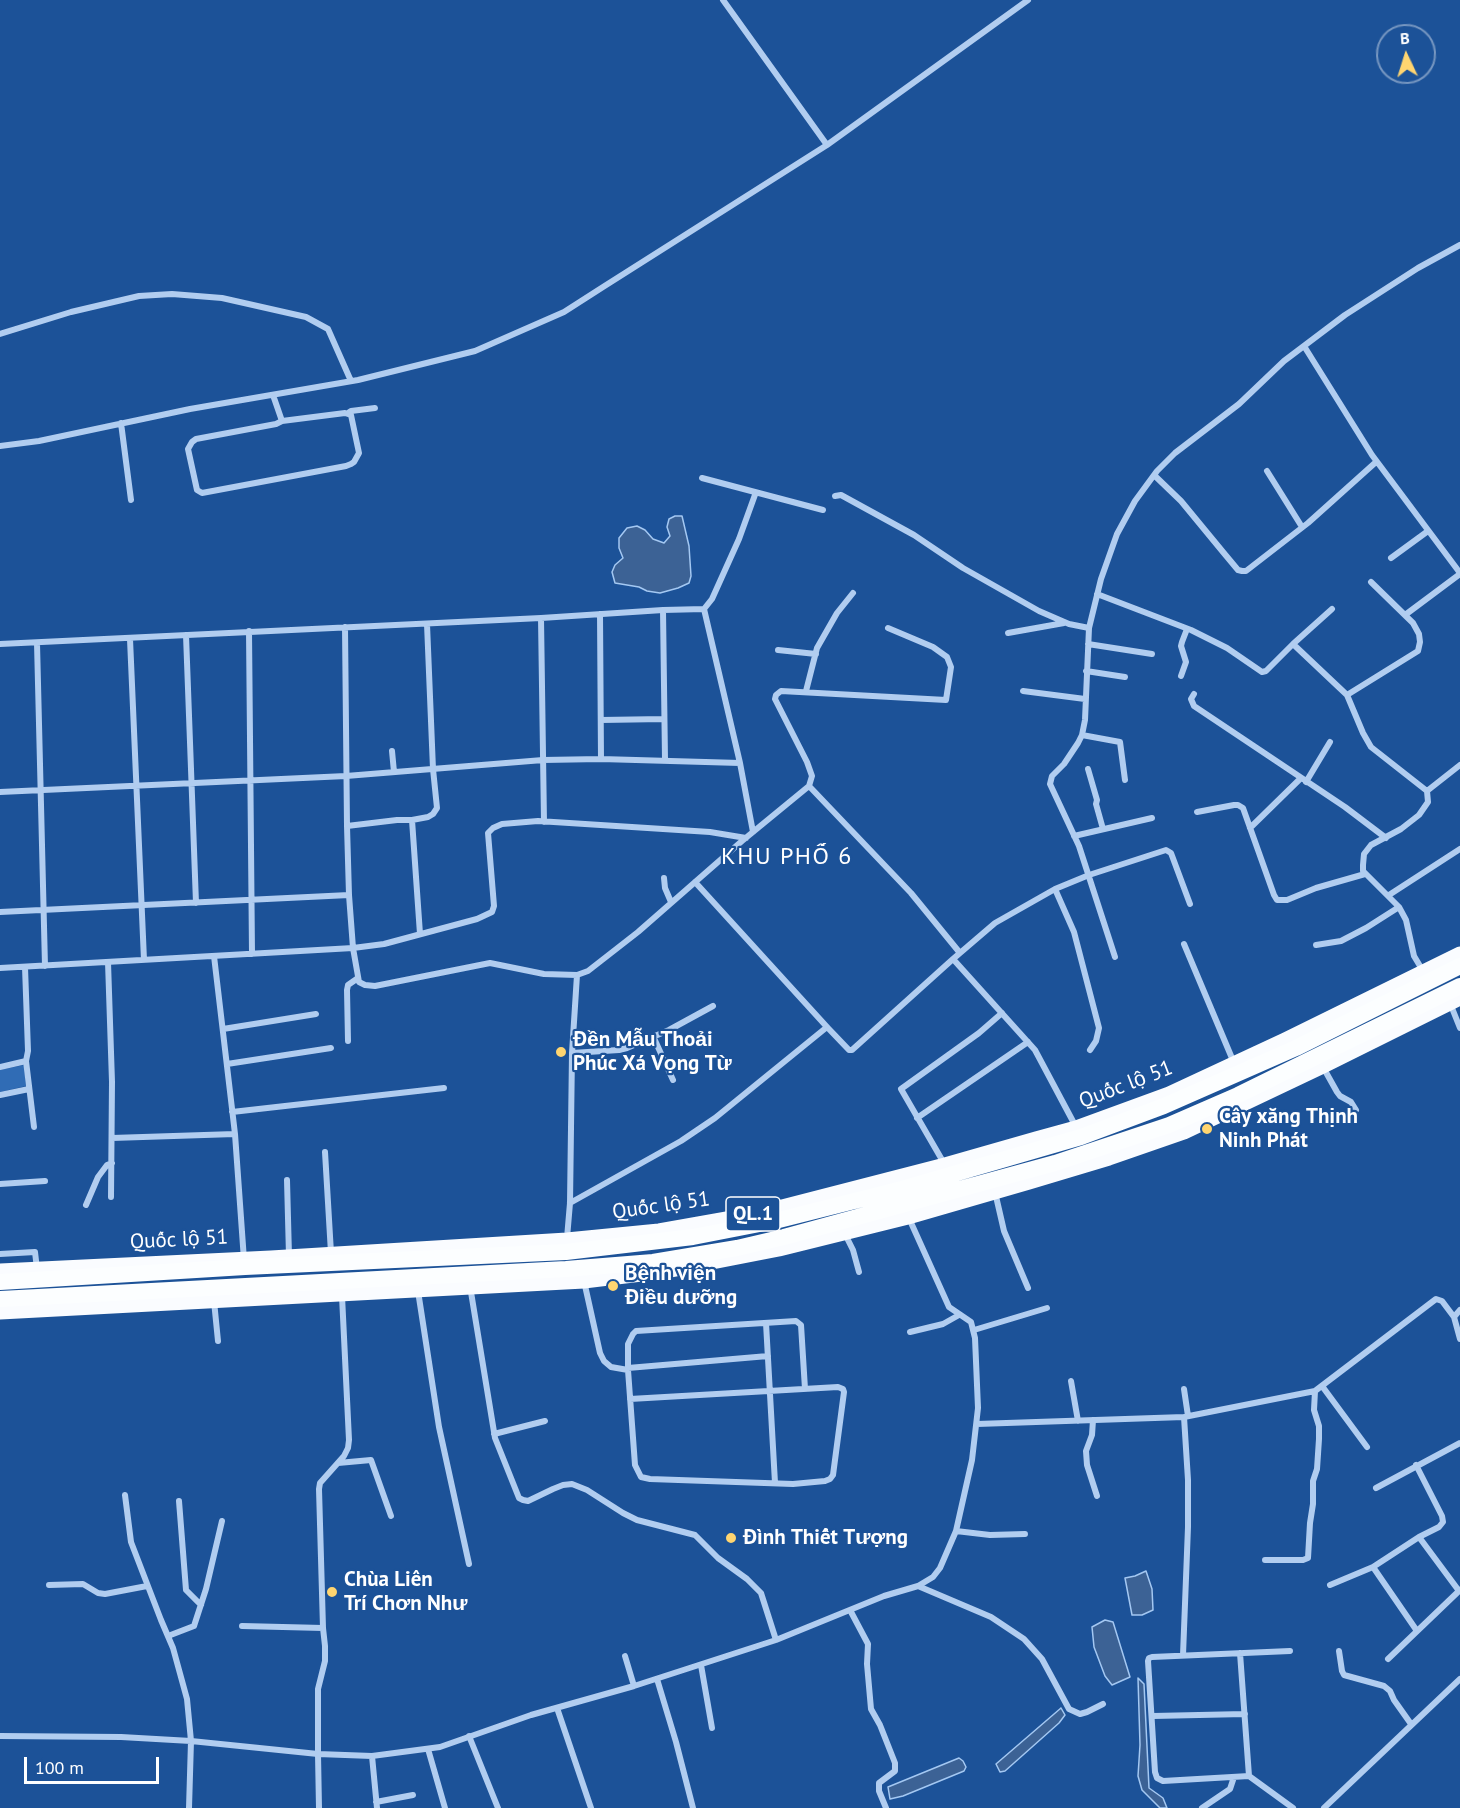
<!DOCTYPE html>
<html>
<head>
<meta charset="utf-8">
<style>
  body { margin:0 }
  #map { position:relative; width:1460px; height:1808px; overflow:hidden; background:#1c5298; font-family:"PT Sans",sans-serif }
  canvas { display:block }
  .north { position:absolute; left:1376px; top:24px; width:60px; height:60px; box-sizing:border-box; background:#1c5298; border:2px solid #7797c1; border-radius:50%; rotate:356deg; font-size:16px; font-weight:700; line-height:24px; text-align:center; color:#fff }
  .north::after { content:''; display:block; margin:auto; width:21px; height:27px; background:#ffd570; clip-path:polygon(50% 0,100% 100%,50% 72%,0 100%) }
  .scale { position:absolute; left:24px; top:1757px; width:135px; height:27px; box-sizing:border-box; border:3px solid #fff; border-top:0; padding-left:8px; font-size:18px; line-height:21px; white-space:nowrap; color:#fff; -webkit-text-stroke:4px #1c5298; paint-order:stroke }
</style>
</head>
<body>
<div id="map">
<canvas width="1460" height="1808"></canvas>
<div class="north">B</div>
<div class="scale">100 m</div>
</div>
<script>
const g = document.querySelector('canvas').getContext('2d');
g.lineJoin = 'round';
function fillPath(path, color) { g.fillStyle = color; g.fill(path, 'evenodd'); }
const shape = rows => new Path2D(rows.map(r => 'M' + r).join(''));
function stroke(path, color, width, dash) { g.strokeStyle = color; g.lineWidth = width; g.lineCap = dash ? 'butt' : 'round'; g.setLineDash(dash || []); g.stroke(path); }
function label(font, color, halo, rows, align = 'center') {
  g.font = font + ' "PT Sans",sans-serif'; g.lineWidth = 4.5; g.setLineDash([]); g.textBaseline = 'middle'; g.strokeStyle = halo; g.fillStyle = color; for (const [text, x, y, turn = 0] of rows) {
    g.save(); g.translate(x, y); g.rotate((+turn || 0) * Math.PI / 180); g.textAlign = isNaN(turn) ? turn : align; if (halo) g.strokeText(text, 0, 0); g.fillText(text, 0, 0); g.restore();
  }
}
fillPath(shape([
  [24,1065,26,1086,0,1092,0,1070]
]), '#306cb5');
const water = shape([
  [675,516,682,516,689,546,691,576,689,583,678,588,660,593,647,591,639,587,615,583,612,572,615,565,623,558,619,548,619,538,627,528,637,526,645,530,653,539,664,543,670,536,667,527,669,519,675,516],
  [1146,1571,1152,1589,1153,1610,1142,1615,1132,1615,1125,1578,1135,1576,1146,1571],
  [1105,1620,1113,1622,1130,1677,1112,1685,1105,1676,1094,1647,1092,1627,1105,1620],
  [1138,1678,1144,1684,1149,1788,1163,1798,1167,1808,1160,1808,1142,1790,1138,1776,1140,1745,1138,1678],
  [1061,1708,1065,1715,1059,1723,1005,1771,1000,1772,996,1764,1061,1708],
  [959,1758,963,1761,966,1767,964,1771,903,1796,890,1799,888,1787,959,1758]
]);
fillPath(water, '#3c6295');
stroke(water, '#a4c8f2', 1.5);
stroke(shape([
  [723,0,827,145],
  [0,334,71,312,139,296,172,294,222,298,306,317,328,329,351,381],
  [1304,346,1372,455,1460,573],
  [273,395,282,421],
  [345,413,351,415,359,453,354,462,351,464,346,466,202,493,197,490,188,449,192,442,196,439,276,424,282,421,345,413],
  [348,413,351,411,375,408],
  [121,423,131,500],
  [0,446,39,441,190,409,358,380,475,351,564,312,603,287,827,145,1028,0],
  [1267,471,1302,527],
  [1154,475,1181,501,1223,552,1238,570,1242,571,1246,571,1308,523,1376,462],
  [702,478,823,510],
  [835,496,841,495,914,535,963,568,1039,611,1069,624,1089,628],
  [1391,558,1428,531],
  [1097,594,1191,630,1227,648,1262,672,1266,671,1293,644,1332,609],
  [663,610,665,760],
  [600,614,601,759],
  [1405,615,1460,574],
  [541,618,544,822],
  [345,627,347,826,349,895,353,948,359,982,365,985,375,986,490,963,544,974,577,975,588,971,638,932,742,841,809,786,812,776,807,762,775,699,776,695,781,691,946,700,951,667,947,657,933,647,888,628],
  [249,631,252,954],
  [1008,633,1064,623],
  [186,635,196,903],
  [130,639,144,960],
  [37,643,45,966],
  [0,644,541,618,663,610,704,609],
  [1088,644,1152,654],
  [1293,644,1347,695,1363,733,1371,747,1427,791,1428,802,1419,815,1401,829,1371,845,1364,854,1363,865,1363,871,1399,907,1406,920,1414,956,1423,971],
  [778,650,816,654],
  [1086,671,1125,677],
  [1181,676,1186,662,1181,646,1182,642,1187,629],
  [806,691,817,648,837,613,853,593],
  [1023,691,1085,699],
  [1194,694,1191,699,1194,706,1345,807,1386,838],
  [1347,695,1418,651,1420,642,1419,634,1413,623,1371,582],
  [601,720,664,719],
  [1082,735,1120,742,1125,780],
  [392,751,394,772],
  [1088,769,1097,800,1096,804,1103,829],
  [1306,782,1330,742],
  [809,786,911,893,960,953],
  [1427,791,1460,765],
  [0,792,346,776,543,760,601,759,740,763],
  [1197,812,1234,805,1238,805,1243,808,1274,895,1277,900,1287,900,1316,888,1365,874],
  [347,826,397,820,412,820],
  [1250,828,1301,778],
  [753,832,740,763,704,609,712,599,739,539,756,492],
  [1074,836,1152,818],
  [664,878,665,888,671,902],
  [695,882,827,1027,849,1050,852,1050,953,959,995,923,1055,889,1089,875,1166,850,1171,853,1190,904],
  [1055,889,1074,932,1099,1028,1096,1041,1090,1050],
  [1389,895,1460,849],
  [0,912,349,895],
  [420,934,412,820,428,817,433,814,437,808,433,769,427,624],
  [1184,944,1234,1063],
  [1316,945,1341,941,1366,928,1399,907],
  [214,956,235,1134,244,1260],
  [1115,957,1079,846,1050,784,1052,776,1064,764,1078,743,1082,735,1085,720,1089,628,1101,579,1117,534,1135,501,1157,471,1175,453,1239,404,1284,361,1345,315,1418,268,1460,245],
  [953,959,1035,1050,1076,1127],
  [108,962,112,1082,111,1197],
  [25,967,28,1051,26,1061,34,1127],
  [0,968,353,948,384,944,477,919,492,912,494,906,488,833,493,828,502,824,538,821,710,832,746,838],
  [1450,1003,1460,1028],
  [223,1029,316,1014],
  [653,1036,673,1080],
  [348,1041,347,990,348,985,358,978],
  [572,1053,619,1050,627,1048,669,1030,713,1006],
  [227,1064,331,1048],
  [0,1067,26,1061],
  [1323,1067,1337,1092,1340,1096,1351,1102,1356,1110],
  [0,1095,29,1089],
  [232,1112,444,1088],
  [917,1118,1028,1042],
  [112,1138,235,1134],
  [325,1152,331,1253],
  [945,1165,901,1089,979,1033,1002,1013],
  [287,1180,289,1256],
  [0,1184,45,1181],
  [995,1192,1004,1231,1028,1288],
  [570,1203,681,1141,715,1118,827,1027],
  [86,1205,98,1177,107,1165,112,1163],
  [845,1234,853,1250,859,1272],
  [567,1238,570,1203,572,1053,577,975],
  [0,1254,35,1252,37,1269],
  [584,1281,600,1353,604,1361,611,1367,628,1370],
  [470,1286,495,1438,519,1498,523,1500,528,1501,553,1489,563,1485,572,1484,587,1490,623,1513,637,1520,695,1535,718,1558,747,1579,761,1593,776,1640],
  [418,1291,439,1427,469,1564],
  [214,1301,218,1341],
  [1454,1317,1460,1310],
  [766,1323,775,1483],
  [974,1330,1047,1308],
  [910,1332,943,1324,959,1315],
  [628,1368,768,1356],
  [1071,1381,1078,1421],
  [1322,1386,1367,1447],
  [1184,1389,1188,1416],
  [630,1399,838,1387,843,1389,844,1392,833,1475,830,1479,825,1481,793,1484,650,1479,641,1477,635,1465,628,1370,628,1344,633,1334,636,1331,796,1321,801,1325,805,1389],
  [1093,1420,1092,1435,1086,1451,1087,1465,1097,1496],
  [977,1424,1184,1417,1315,1391,1436,1299,1442,1301,1454,1317,1460,1339],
  [494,1434,545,1421],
  [338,1463,371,1460,391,1516],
  [1376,1488,1460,1443],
  [125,1495,131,1542,161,1620,173,1648,187,1699,191,1741,189,1808],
  [179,1501,186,1590,201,1605],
  [956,1531,990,1535,1025,1534],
  [1419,1537,1459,1591],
  [1265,1560,1303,1560,1308,1558,1310,1523,1313,1504,1313,1481,1317,1469,1319,1439,1319,1426,1314,1410,1315,1391],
  [1373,1567,1417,1631],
  [49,1585,83,1584,98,1593,105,1594,147,1586],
  [1330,1585,1373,1567,1419,1537,1439,1527,1443,1522,1442,1516,1416,1465],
  [918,1586,991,1617,1024,1639,1042,1659,1069,1709,1080,1714,1087,1712,1103,1704],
  [850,1610,868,1644,867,1664,871,1709,880,1725,895,1763,895,1771,879,1783,879,1791,886,1808],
  [242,1626,323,1628],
  [168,1636,194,1626,206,1589,222,1521],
  [1290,1651,1152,1657,1149,1658,1148,1661,1155,1772,1157,1778,1163,1781,1249,1776,1293,1808],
  [1339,1651,1342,1671,1344,1675,1384,1686,1390,1691,1394,1700,1411,1724],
  [1240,1653,1249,1776],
  [1183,1655,1188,1527,1188,1480,1184,1417],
  [625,1656,634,1686],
  [1388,1659,1460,1590],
  [701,1665,712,1728],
  [657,1679,676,1742,693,1808],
  [557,1708,591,1808],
  [1153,1716,1245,1714],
  [0,1736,121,1737,191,1741,318,1754,318,1689,325,1661,325,1646,323,1628,319,1489,320,1483,344,1456,348,1448,349,1440,342,1296],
  [469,1736,498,1808],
  [428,1749,445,1808],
  [372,1756,377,1808],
  [376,1802,413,1795],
  [319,1808,318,1754,372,1756,440,1747,531,1715,634,1686,776,1640,884,1596,918,1586,933,1577,940,1568,956,1531,972,1460,978,1408,975,1338,971,1322,949,1307,908,1216],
  [1202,1808,1230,1789,1234,1777],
  [1324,1808,1460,1679]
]), '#b1cdf0', 6);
stroke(shape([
  [0,1271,271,1258,567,1240,659,1231,755,1214,945,1165,1036,1139,1076,1128,1169,1094,1285,1040,1460,954],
  [0,1312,584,1281,666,1271,779,1249,908,1217,1029,1182,1109,1158,1184,1132,1323,1066,1460,998]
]), '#fafcff', 15);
stroke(shape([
  [0,1282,245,1267,566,1252,693,1237,775,1221,902,1189,1081,1137,1164,1106,1296,1048,1460,966],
  [0,1299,566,1269,653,1262,737,1248,784,1237,1055,1163,1169,1125,1238,1095,1460,986]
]), '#fcfeff', 16);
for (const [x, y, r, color] of [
  [561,1052,6,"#ffd570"],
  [1207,1129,6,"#ffd570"],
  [613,1286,6,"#ffd570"],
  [731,1538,6,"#ffd570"],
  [332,1592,6,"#ffd570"]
]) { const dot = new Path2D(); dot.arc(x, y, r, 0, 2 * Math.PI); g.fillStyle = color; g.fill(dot); stroke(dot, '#1c5298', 2); }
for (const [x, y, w] of [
  [753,1214,54]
]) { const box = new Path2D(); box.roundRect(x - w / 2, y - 17, w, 34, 4.5); g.fillStyle = '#1c5298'; g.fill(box); stroke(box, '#fff', 1.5); }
label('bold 20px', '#fff', null, [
  ["QL.1",753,1214]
]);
label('bold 21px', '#fff', '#1c5298', [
  ["Đền Mẫu Thoải",573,1040],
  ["Phúc Xá Vọng Từ",573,1064],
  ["Cây xăng Thịnh",1219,1117],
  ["Ninh Phát",1219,1141],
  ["Bệnh viện",625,1274],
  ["Điều dưỡng",625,1298],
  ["Đình Thiết Tượng",743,1538],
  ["Chùa Liên",344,1580],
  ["Trí Chơn Như",344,1604]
], 'left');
label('21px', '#fff', '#1c5298', [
  ["Quốc lộ 51",1126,1085,-21],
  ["Quốc lộ 51",661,1206,-8],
  ["Quốc lộ 51",179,1240,-3]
]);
g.letterSpacing = '1.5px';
label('24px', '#fff', '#1c5298', [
  ["KHU PHỐ 6",787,857]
]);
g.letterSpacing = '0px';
</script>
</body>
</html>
